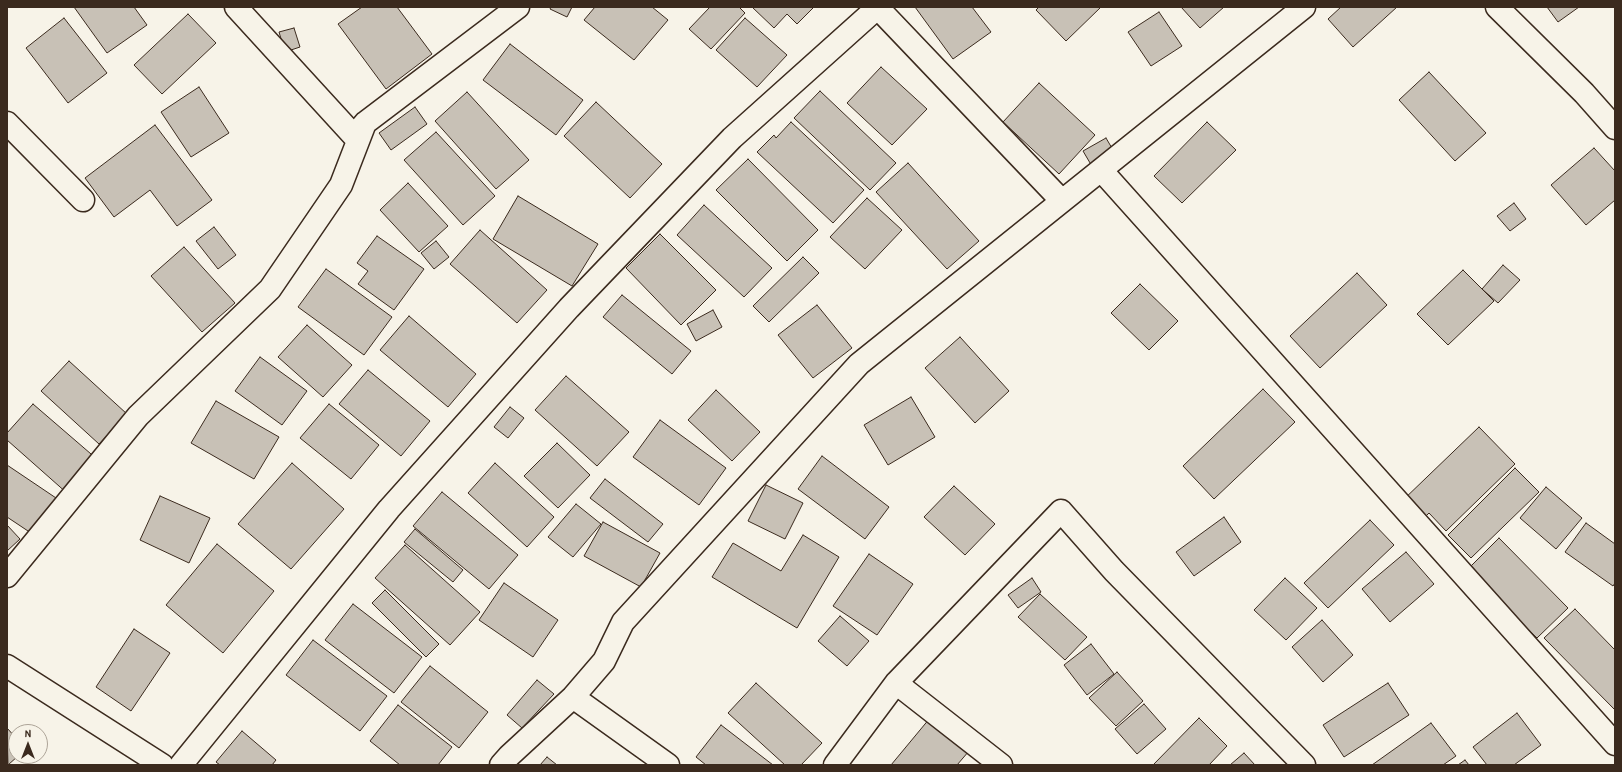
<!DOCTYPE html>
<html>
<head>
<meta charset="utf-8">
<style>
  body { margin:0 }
  #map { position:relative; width:1622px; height:772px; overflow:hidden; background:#f7f3e8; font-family:"Patrick Hand",sans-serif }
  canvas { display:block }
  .frame { position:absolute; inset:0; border:8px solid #3b2a1e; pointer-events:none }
  .north { position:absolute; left:8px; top:724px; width:40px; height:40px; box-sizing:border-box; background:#f7f3e8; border:1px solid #aca397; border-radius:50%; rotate:0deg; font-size:11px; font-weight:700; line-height:16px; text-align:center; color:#3b2a1e }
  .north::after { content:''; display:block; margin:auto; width:14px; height:18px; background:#3b2a1e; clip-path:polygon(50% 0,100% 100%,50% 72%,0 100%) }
</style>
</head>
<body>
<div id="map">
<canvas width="1622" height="772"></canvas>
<div class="frame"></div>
<div class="north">N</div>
</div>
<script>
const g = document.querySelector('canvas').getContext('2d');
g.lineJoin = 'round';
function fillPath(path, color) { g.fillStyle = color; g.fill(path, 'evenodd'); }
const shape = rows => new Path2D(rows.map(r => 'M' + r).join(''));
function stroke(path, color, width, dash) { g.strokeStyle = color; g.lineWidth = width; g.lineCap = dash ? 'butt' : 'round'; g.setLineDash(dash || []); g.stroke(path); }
const building = shape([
  [74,7,134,7,147,25,107,53,74,7],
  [362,7,397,7,432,54,386,89,338,24,362,7],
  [551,7,572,7,567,17,550,9,551,7],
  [595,7,652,7,668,20,634,60,584,20,595,7],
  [710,7,739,7,745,13,711,49,689,29,710,7],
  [752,7,814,7,797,24,787,14,774,28,752,7],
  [915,7,972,7,991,32,953,59,915,7],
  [1039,7,1101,7,1066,41,1036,10,1039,7],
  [1181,7,1224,7,1200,28,1181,7],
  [1341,7,1397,7,1353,47,1328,19,1341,7],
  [1547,7,1579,7,1558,22,1547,7],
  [1159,12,1182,46,1151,66,1128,32,1159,12],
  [188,14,216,43,162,94,134,65,188,14],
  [64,18,107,73,68,103,26,48,64,18],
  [745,18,787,55,757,87,716,50,745,18],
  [294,28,300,47,285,52,279,32,294,28],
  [510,44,583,100,556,135,483,80,510,44],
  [881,67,927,109,892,145,847,103,881,67],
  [1429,72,1486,133,1455,161,1399,100,1429,72],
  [1039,83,1095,135,1059,174,1003,122,1039,83],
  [199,87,229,133,191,157,161,112,199,87],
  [820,91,896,163,870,190,794,118,820,91],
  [467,92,529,160,496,189,435,121,467,92],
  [596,102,662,164,630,198,564,136,596,102],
  [415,107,427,124,391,150,379,133,415,107],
  [791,122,864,190,833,223,757,152,774,135,776,138,791,122],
  [1207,122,1236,150,1182,203,1154,176,1207,122],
  [155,125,212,200,177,226,150,190,114,217,85,178,155,125],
  [436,132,495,196,463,225,404,160,436,132],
  [1106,138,1116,155,1093,168,1083,151,1106,138],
  [1594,148,1615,171,1615,200,1586,225,1551,185,1594,148],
  [748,159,818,230,787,261,716,190,748,159],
  [908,163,979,241,947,269,876,192,908,163],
  [408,183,448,226,419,252,380,210,408,183],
  [518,196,598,244,572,286,493,239,518,196],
  [867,198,902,230,865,269,830,237,867,198],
  [1514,203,1526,219,1510,231,1497,216,1514,203],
  [704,205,772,268,744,297,677,235,704,205],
  [214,227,236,255,218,269,196,241,214,227],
  [480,230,547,290,517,323,450,264,480,230],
  [660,234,716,290,681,325,626,268,660,234],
  [377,236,424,269,394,310,358,284,368,271,357,263,377,236],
  [436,241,449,257,434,269,421,253,436,241],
  [184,247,235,303,202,332,151,276,184,247],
  [803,257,819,273,769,322,753,306,803,257],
  [1503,265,1520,280,1498,303,1482,289,1503,265],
  [326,269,392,317,364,355,298,307,326,269],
  [1463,270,1494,301,1448,345,1417,314,1463,270],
  [1357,273,1387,305,1320,368,1290,336,1357,273],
  [1140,284,1178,321,1149,350,1111,313,1140,284],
  [622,295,691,351,672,374,603,317,622,295],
  [817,305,852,348,813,378,778,335,817,305],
  [713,310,722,327,696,341,687,324,713,310],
  [409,316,476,374,448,407,380,350,409,316],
  [307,325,352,365,323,397,278,357,307,325],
  [960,337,1009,391,975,423,925,368,960,337],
  [260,357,307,391,282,425,235,391,260,357],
  [69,361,127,414,99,444,41,391,69,361],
  [368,370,430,421,401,456,339,404,368,370],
  [566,376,629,432,597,466,535,410,566,376],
  [1263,389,1295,422,1214,499,1183,466,1263,389],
  [716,390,760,432,732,461,688,420,716,390],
  [911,397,935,437,888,465,864,425,911,397],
  [216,401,279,437,254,479,191,443,216,401],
  [33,404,98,460,68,494,7,440,7,433,33,404],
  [329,404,379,445,351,479,300,438,329,404],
  [510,407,524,418,508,438,494,427,510,407],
  [660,420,726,468,699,505,633,457,660,420],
  [1479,427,1515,464,1446,531,1429,513,1420,522,1401,502,1479,427],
  [557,443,590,475,558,508,524,476,557,443],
  [822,456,889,507,865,539,798,489,822,456],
  [292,463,344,509,291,569,238,524,292,463],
  [495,463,554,517,527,547,468,493,495,463],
  [7,465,59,500,34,535,7,517,7,465],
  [1515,468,1539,492,1471,558,1448,535,1515,468],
  [605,479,663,524,648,542,590,498,605,479],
  [766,485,803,503,785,539,748,521,766,485],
  [954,486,995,524,965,555,924,517,954,486],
  [1546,487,1582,518,1556,549,1520,518,1546,487],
  [442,492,518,555,489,589,413,526,442,492],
  [160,496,210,518,189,563,140,540,160,496],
  [576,504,601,524,573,557,548,537,576,504],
  [1224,517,1241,542,1194,576,1176,552,1224,517],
  [1370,520,1394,545,1328,608,1304,583,1370,520],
  [603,522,660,553,641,587,584,556,603,522],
  [1586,523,1615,544,1615,583,1613,586,1565,552,1586,523],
  [7,525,20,539,7,551,7,525],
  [415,529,463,570,453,582,404,542,415,529],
  [803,535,839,557,797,628,712,577,733,543,781,571,803,535],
  [1499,538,1568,608,1537,638,1468,569,1499,538],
  [217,544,274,591,223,653,166,605,217,544],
  [405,545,480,612,450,645,375,578,405,545],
  [1406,552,1434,584,1390,622,1362,589,1406,552],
  [869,554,913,584,877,635,833,606,869,554],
  [1032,578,1041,592,1018,608,1008,595,1032,578],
  [1285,578,1317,608,1286,640,1254,610,1285,578],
  [504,583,558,620,533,657,479,620,504,583],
  [385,590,439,644,426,657,372,603,385,590],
  [1040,594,1087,637,1065,660,1018,617,1040,594],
  [353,604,422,657,394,693,325,640,353,604],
  [1575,609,1615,650,1615,710,1544,638,1575,609],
  [840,616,869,641,847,666,818,641,840,616],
  [1322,620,1353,655,1323,682,1292,647,1322,620],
  [134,629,170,653,131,711,96,687,134,629],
  [313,640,387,696,360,731,286,675,313,640],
  [1091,644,1114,674,1087,695,1064,665,1091,644],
  [430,666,488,712,459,748,401,702,430,666],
  [1117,672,1143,701,1116,726,1089,698,1117,672],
  [537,680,554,694,522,728,507,715,537,680],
  [756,683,822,743,801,765,785,765,728,713,756,683],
  [1388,683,1409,715,1344,757,1323,725,1388,683],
  [1144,704,1166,729,1137,754,1115,729,1144,704],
  [398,705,452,747,438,765,400,765,370,741,398,705],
  [1517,713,1541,745,1514,765,1487,765,1473,747,1517,713],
  [930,718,969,751,957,765,891,765,930,718],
  [1199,718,1227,746,1209,765,1153,765,1199,718],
  [1431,723,1456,756,1443,765,1372,765,1431,723],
  [721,725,773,765,706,765,696,757,721,725],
  [7,728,16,738,16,756,18,756,8,765,7,728],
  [242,731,276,760,272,765,220,765,216,762,242,731],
  [1244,753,1255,765,1230,765,1244,753],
  [547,757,557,765,540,765,547,757],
  [1465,760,1469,765,1458,765,1465,760]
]);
fillPath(building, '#c8c1b6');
stroke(building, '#3b2a1e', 1);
const minor = shape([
  [236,7,354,136,365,123],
  [877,7,1062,201],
  [1497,7,1584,93,1615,128],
  [7,123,83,200],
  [1101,170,1615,744],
  [7,576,138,416,270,289,341,185,365,123,518,7],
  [7,666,162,765],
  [896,683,1001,765],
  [573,697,668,765],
  [181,765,389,509,569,308,732,138,877,8],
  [501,765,509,756,573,697,604,661,623,622,859,364,1304,7],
  [835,765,896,683,1061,511,1114,571,1304,765]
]);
stroke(minor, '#3b2a1e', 25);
stroke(minor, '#f7f3e8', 22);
</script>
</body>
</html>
